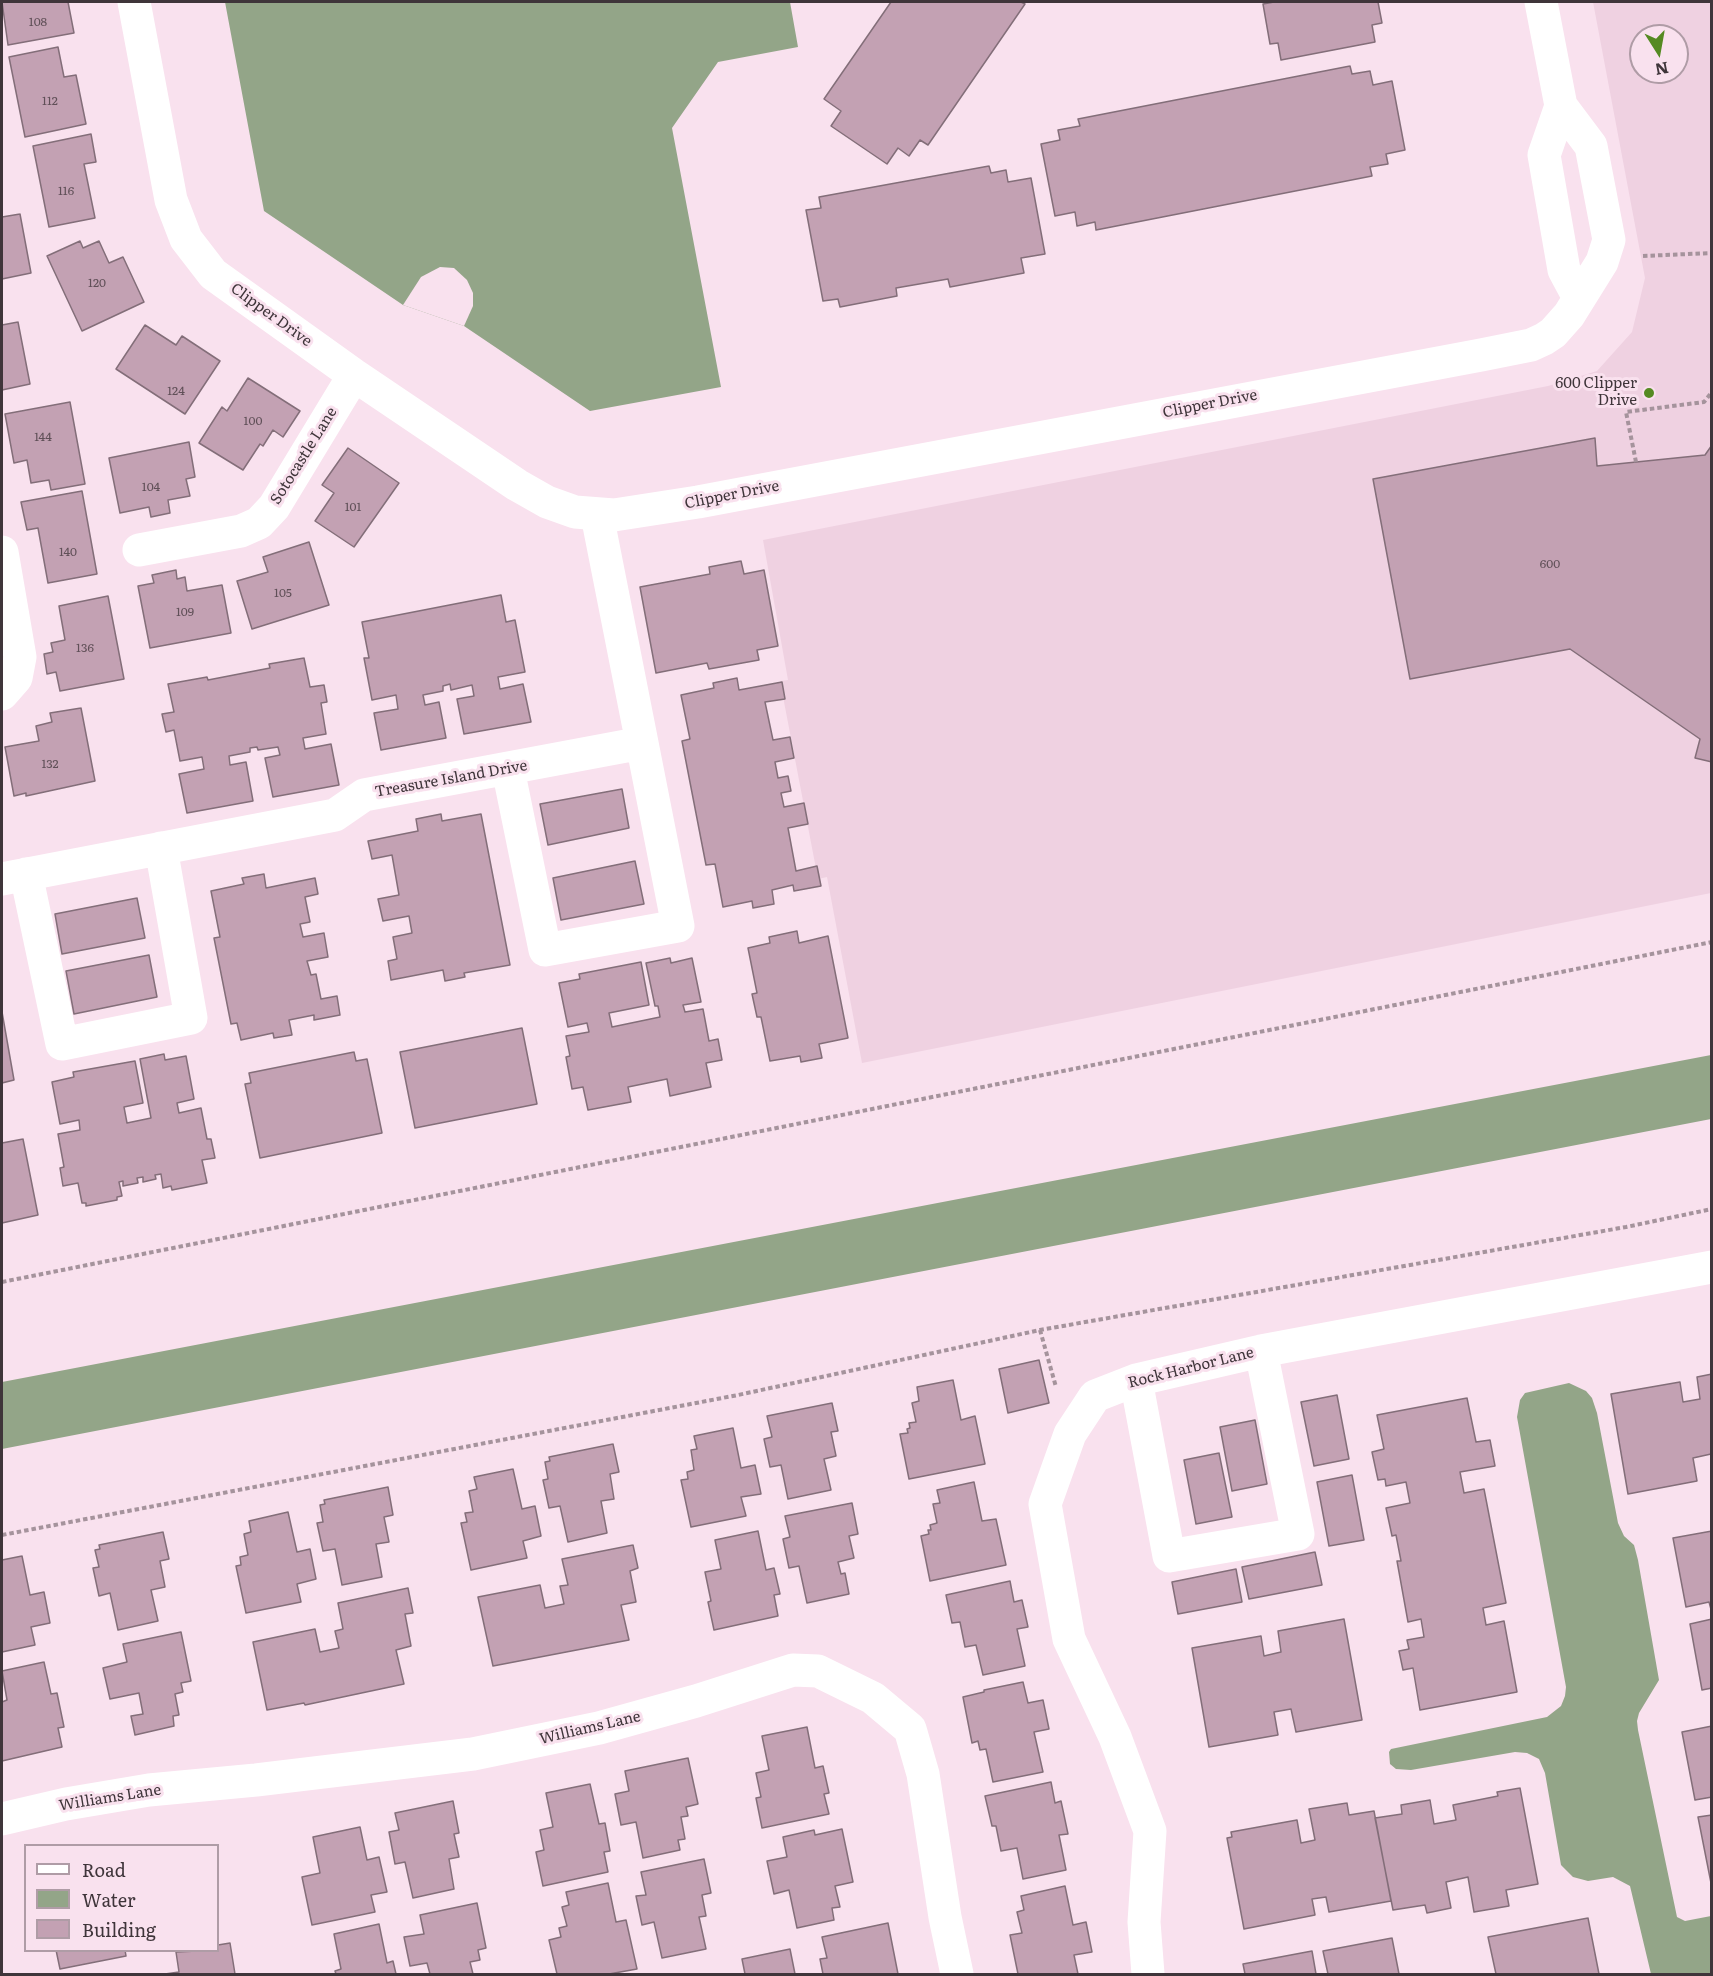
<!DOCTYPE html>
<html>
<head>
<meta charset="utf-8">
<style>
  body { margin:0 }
  #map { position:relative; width:1713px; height:1976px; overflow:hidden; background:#f9e1ee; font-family:Literata,serif }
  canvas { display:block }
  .frame { position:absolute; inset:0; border:3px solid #3f353a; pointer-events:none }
  .legend { position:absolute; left:24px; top:1844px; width:195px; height:108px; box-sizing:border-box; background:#f9e1ee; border:2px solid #af9ca6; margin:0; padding:8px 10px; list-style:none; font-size:18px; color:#3f353a }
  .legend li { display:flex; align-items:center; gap:12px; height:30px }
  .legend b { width:30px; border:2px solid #af9ca6 }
  .north { position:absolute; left:1629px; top:24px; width:60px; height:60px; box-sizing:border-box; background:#f9e1ee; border:2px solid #af9ca6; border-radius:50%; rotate:169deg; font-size:16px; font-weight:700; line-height:24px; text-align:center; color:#3f353a }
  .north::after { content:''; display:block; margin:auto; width:21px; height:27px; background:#558a22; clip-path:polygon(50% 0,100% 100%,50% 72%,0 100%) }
</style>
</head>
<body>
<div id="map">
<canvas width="1713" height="1976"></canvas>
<div class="frame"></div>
<ul class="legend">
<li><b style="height:8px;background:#fff"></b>Road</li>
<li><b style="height:16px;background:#93a588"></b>Water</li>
<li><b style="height:16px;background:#c3a1b3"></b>Building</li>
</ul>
<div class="north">N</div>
</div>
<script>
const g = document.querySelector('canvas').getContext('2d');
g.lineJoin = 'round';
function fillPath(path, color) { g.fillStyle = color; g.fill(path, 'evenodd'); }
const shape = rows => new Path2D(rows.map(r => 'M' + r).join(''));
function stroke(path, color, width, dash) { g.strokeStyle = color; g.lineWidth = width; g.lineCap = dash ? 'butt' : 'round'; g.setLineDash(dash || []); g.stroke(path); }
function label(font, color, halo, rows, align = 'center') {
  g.font = font + ' Literata,serif'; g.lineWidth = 6; g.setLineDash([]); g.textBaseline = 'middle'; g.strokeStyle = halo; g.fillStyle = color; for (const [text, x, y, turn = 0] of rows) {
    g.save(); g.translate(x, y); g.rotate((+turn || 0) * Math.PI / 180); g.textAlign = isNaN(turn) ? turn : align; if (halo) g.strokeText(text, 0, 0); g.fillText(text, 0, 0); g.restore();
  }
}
fillPath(shape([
  [1593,2,1711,2,1711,893,862,1063,827,877,818,879,780,681,788,680,763,540,1548,386,1597,371,1632,332,1645,278],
  [1641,36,1677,36,1677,72,1641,72]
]), '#efd1e1');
fillPath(shape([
  [225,2,790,2,798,47,718,62,672,128,721,387,590,411,464,326,403,305,264,211],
  [1711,1055,1711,1119,2,1449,2,1382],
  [1569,1383,1586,1391,1592,1398,1597,1413,1618,1523,1624,1536,1634,1545,1638,1560,1659,1680,1639,1713,1637,1721,1638,1730,1677,1917,1685,1921,1711,1916,1711,1974,1651,1974,1630,1886,1613,1877,1588,1881,1573,1877,1561,1865,1545,1773,1539,1759,1527,1753,1515,1752,1411,1770,1396,1769,1390,1764,1389,1752,1391,1749,1547,1717,1561,1706,1565,1696,1566,1687,1517,1417,1520,1400,1525,1393]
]), '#93a588');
fillPath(shape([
  [440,267,454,268,467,280,473,293,473,306,464,326,403,305,421,277]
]), '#f9e1ee');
const building = shape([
  [2,2,68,2,74,33,8,45,2,2],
  [891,2,1021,2,1025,4,928,145,920,140,909,156,898,148,887,164,831,126,841,111,824,99,891,2],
  [1274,2,1378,2,1382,23,1372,25,1375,42,1281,60,1278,43,1270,44,1263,4,1274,2],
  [58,47,64,77,76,75,86,124,25,137,9,57,58,47],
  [1350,66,1352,74,1370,71,1373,85,1392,81,1405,150,1386,154,1388,164,1370,167,1372,176,1096,230,1095,222,1077,226,1075,212,1055,216,1041,144,1060,140,1058,130,1080,126,1078,119,1350,66],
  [91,134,96,162,84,164,95,218,49,227,33,146,91,134],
  [989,166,991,173,1006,170,1008,182,1031,178,1045,254,1021,258,1024,273,950,287,948,279,896,288,897,296,840,307,838,299,823,301,806,210,821,208,819,197,989,166],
  [20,214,31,273,2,279,2,217,20,214],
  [80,241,83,248,99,241,109,263,123,257,144,302,82,331,47,256,80,241],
  [18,322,30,384,2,390,2,325,18,322],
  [145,325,176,345,182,336,220,361,185,414,116,369,145,325],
  [248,378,300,411,283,437,273,430,263,446,260,444,243,470,199,443,222,407,227,411,248,378],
  [70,402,85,484,51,490,49,480,31,483,27,460,14,463,5,414,70,402],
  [1595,438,1597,466,1705,455,1712,445,1712,762,1695,758,1700,739,1570,649,1410,679,1373,479,1595,438],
  [189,442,195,477,186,479,190,496,168,500,170,513,151,517,149,507,120,513,109,458,189,442],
  [348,448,399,483,354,547,315,521,334,493,322,485,348,448],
  [82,491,97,574,48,583,38,528,27,530,21,502,82,491],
  [309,542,329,605,252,629,237,581,268,572,263,557,309,542],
  [741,561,744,574,764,570,778,646,757,650,759,660,709,669,707,663,656,673,640,587,710,574,709,567,741,561],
  [176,570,177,579,185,577,187,591,222,585,231,633,150,648,138,586,154,583,152,575,176,570],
  [501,595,506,622,515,620,525,672,498,677,500,689,523,684,531,722,464,734,457,699,474,696,472,685,451,690,450,684,443,686,443,691,423,695,425,705,439,702,446,738,381,750,374,713,398,709,396,695,372,700,364,658,369,658,362,622,501,595],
  [108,596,124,679,60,691,56,672,47,674,44,654,53,652,51,643,65,640,59,606,108,596],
  [304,658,310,687,324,685,327,702,321,703,326,734,303,738,305,749,331,744,339,785,273,797,265,758,280,755,278,747,258,750,257,747,250,748,250,752,229,756,230,765,246,762,253,801,187,813,179,774,204,769,202,757,180,761,174,730,166,732,162,714,174,712,168,684,207,677,208,680,270,668,269,664,304,658],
  [737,678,739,690,782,682,785,699,765,702,773,740,790,737,794,758,775,762,778,778,788,776,791,791,781,793,784,807,804,803,808,824,788,828,796,871,817,866,821,886,794,891,793,885,772,890,774,904,753,908,752,901,723,907,715,864,706,865,682,741,690,739,681,695,714,688,713,683,737,678],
  [81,708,95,781,26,796,26,793,14,796,5,747,39,741,36,726,52,722,50,713,81,708],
  [622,789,629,828,548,845,540,804,622,789],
  [441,814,442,821,481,814,510,965,464,973,465,977,445,981,443,970,391,980,388,961,397,959,393,937,412,933,409,916,383,921,378,899,399,895,392,855,372,859,368,841,418,831,416,819,441,814],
  [635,861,644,904,561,920,553,878,635,861],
  [264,874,266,888,315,878,318,894,305,897,310,922,300,924,303,937,324,933,328,957,307,961,311,975,316,974,321,999,337,996,340,1015,314,1020,314,1015,289,1020,292,1035,274,1038,273,1033,241,1040,237,1023,231,1024,214,938,220,937,211,891,244,884,242,878,264,874],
  [137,898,145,938,62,954,55,914,137,898],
  [797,931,799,943,828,936,848,1038,819,1044,822,1058,801,1062,800,1056,770,1061,761,1017,757,1017,752,994,757,993,748,948,770,943,769,937,797,931],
  [149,955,157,997,74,1014,66,971,149,955],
  [670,958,671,963,692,958,701,1002,683,1005,685,1012,703,1009,709,1041,718,1039,722,1060,706,1063,711,1087,670,1096,667,1079,628,1087,631,1102,588,1110,583,1087,572,1089,566,1057,570,1056,566,1036,589,1032,587,1023,568,1027,559,983,580,979,579,974,641,962,649,1005,609,1013,612,1027,660,1017,658,1006,655,1006,646,963,670,958],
  [2,1012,14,1080,2,1083,2,1012],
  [522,1028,537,1104,415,1128,400,1052,522,1028],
  [354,1052,356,1061,367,1059,382,1133,260,1158,245,1084,251,1083,249,1073,354,1052],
  [164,1054,165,1060,186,1056,194,1099,177,1103,179,1113,201,1108,207,1139,211,1139,215,1158,202,1160,207,1183,172,1190,171,1186,163,1188,161,1174,155,1175,156,1179,143,1182,143,1177,137,1178,138,1183,123,1186,123,1181,119,1182,122,1196,117,1197,117,1200,86,1206,86,1203,82,1203,78,1183,63,1186,60,1168,64,1167,58,1134,80,1130,79,1120,60,1124,52,1082,74,1077,73,1072,135,1061,143,1103,124,1107,127,1123,151,1118,140,1059,164,1054],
  [23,1139,38,1215,2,1223,2,1143,23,1139],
  [1039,1360,1049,1403,1008,1413,999,1369,1039,1360],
  [1712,1374,1712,1459,1711,1454,1693,1458,1697,1481,1628,1494,1611,1394,1680,1382,1683,1402,1700,1399,1697,1377,1712,1374],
  [953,1380,961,1420,975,1416,985,1464,909,1479,900,1434,908,1433,907,1429,910,1428,909,1423,916,1422,912,1403,919,1401,917,1387,953,1380],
  [1337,1395,1349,1459,1314,1466,1301,1402,1337,1395],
  [1467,1398,1476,1442,1490,1440,1495,1466,1460,1472,1464,1493,1484,1489,1506,1603,1483,1608,1486,1625,1504,1621,1517,1692,1420,1710,1413,1668,1403,1670,1399,1651,1409,1649,1407,1640,1424,1637,1421,1619,1408,1622,1397,1561,1401,1561,1396,1535,1392,1536,1386,1508,1410,1503,1406,1482,1386,1486,1385,1479,1378,1480,1372,1452,1384,1449,1377,1415,1467,1398],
  [832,1403,838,1431,831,1432,836,1456,824,1459,831,1490,788,1499,781,1465,770,1467,764,1439,772,1437,767,1416,832,1403],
  [1255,1420,1267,1484,1232,1491,1220,1427,1255,1420],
  [733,1428,741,1468,755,1465,761,1494,741,1497,746,1516,691,1527,681,1480,688,1479,687,1472,694,1470,691,1450,697,1449,694,1436,733,1428],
  [613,1444,619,1472,610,1474,614,1499,601,1501,607,1533,568,1542,560,1506,549,1508,543,1480,548,1479,545,1462,550,1461,549,1457,613,1444],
  [1219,1453,1232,1517,1196,1524,1184,1460,1219,1453],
  [513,1469,522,1509,535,1506,541,1536,523,1541,527,1558,471,1570,461,1523,467,1522,465,1513,473,1512,469,1491,477,1489,474,1477,513,1469],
  [1352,1475,1364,1540,1329,1546,1317,1482,1352,1475],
  [974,1482,982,1521,996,1519,1006,1565,930,1581,921,1536,929,1534,928,1530,931,1530,930,1525,937,1523,933,1504,940,1503,937,1490,974,1482],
  [388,1487,393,1515,384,1517,389,1542,376,1544,382,1577,342,1585,335,1549,323,1551,317,1523,323,1522,320,1505,325,1504,324,1500,388,1487],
  [852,1503,858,1534,849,1536,854,1558,838,1562,841,1574,845,1573,849,1594,807,1603,799,1566,789,1568,783,1539,790,1537,785,1516,852,1503],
  [288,1512,297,1552,310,1549,316,1579,297,1584,301,1602,246,1613,236,1566,241,1565,240,1557,248,1555,244,1534,251,1532,249,1521,288,1512],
  [758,1531,766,1570,774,1568,780,1594,774,1595,778,1616,714,1630,708,1602,711,1601,705,1572,721,1569,715,1540,758,1531],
  [1712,1531,1712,1613,1709,1602,1686,1607,1673,1538,1712,1531],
  [163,1532,169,1559,160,1561,165,1587,151,1590,158,1621,118,1630,110,1593,99,1596,93,1568,99,1567,95,1550,100,1549,99,1545,163,1532],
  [633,1545,638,1568,630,1571,636,1602,621,1605,629,1640,493,1666,478,1597,540,1585,545,1608,564,1604,560,1586,568,1585,562,1559,633,1545],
  [1315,1552,1322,1585,1249,1599,1242,1567,1315,1552],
  [22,1556,30,1595,44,1592,50,1623,31,1627,35,1645,2,1652,2,1560,22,1556],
  [1236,1569,1242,1602,1178,1614,1172,1582,1236,1569],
  [1010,1581,1014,1602,1022,1600,1028,1627,1017,1629,1025,1666,983,1675,976,1645,965,1647,960,1622,952,1623,946,1595,1010,1581],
  [408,1588,413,1613,405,1614,411,1646,396,1650,404,1684,305,1705,304,1703,267,1710,253,1642,315,1629,320,1652,339,1648,335,1631,343,1629,338,1603,408,1588],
  [1344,1619,1362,1720,1296,1732,1291,1709,1274,1712,1278,1735,1209,1747,1192,1648,1261,1636,1264,1656,1281,1652,1278,1631,1344,1619],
  [1712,1619,1712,1688,1702,1690,1690,1624,1712,1619],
  [181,1632,191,1681,181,1683,183,1692,175,1694,179,1715,173,1716,174,1726,135,1735,131,1716,143,1714,139,1693,110,1699,103,1668,127,1662,123,1644,181,1632],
  [44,1662,51,1694,57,1693,64,1727,58,1728,62,1747,2,1761,2,1702,7,1700,2,1671,44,1662],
  [1023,1682,1028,1703,1043,1700,1049,1729,1034,1732,1043,1772,993,1782,986,1749,980,1750,978,1741,972,1743,963,1697,984,1692,984,1690,1023,1682],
  [1712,1726,1712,1797,1695,1800,1682,1732,1712,1726],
  [807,1727,815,1768,823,1766,829,1793,824,1794,829,1814,762,1828,756,1798,761,1797,756,1773,769,1770,762,1736,807,1727],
  [688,1758,698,1804,686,1807,688,1816,681,1817,685,1839,678,1840,680,1850,643,1858,636,1822,621,1825,615,1794,629,1791,625,1771,688,1758],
  [1051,1782,1055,1803,1061,1801,1068,1834,1059,1835,1066,1870,1023,1879,1017,1848,1001,1851,996,1826,992,1826,985,1796,1051,1782],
  [590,1784,599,1824,605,1823,610,1851,604,1852,608,1872,543,1886,536,1852,544,1850,540,1830,553,1827,546,1793,590,1784],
  [1520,1788,1538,1884,1506,1890,1509,1906,1474,1912,1468,1877,1446,1882,1451,1908,1427,1913,1425,1905,1393,1910,1375,1818,1402,1814,1401,1805,1430,1800,1434,1824,1456,1820,1453,1805,1498,1796,1497,1792,1520,1788],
  [453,1801,459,1833,454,1834,459,1857,449,1859,454,1889,413,1898,405,1862,395,1864,389,1832,399,1830,395,1813,453,1801],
  [1347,1803,1349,1815,1374,1811,1391,1901,1329,1912,1326,1897,1312,1899,1315,1915,1244,1929,1227,1838,1232,1837,1231,1832,1297,1820,1301,1843,1315,1840,1309,1809,1347,1803],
  [1712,1815,1712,1883,1711,1883,1698,1817,1712,1815],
  [360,1827,367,1860,379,1857,387,1892,371,1895,375,1912,312,1925,302,1877,320,1873,313,1837,360,1827],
  [842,1829,853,1882,835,1886,840,1907,832,1908,834,1920,797,1928,789,1890,774,1894,767,1861,787,1857,783,1837,814,1830,815,1835,842,1829],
  [704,1859,711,1893,702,1895,706,1916,699,1917,706,1949,662,1958,654,1922,642,1925,636,1896,646,1895,641,1872,704,1859],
  [608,1883,616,1922,626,1920,637,1969,609,1974,557,1974,549,1940,561,1937,559,1928,567,1926,562,1907,569,1905,566,1892,608,1883],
  [1065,1886,1073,1925,1086,1922,1092,1952,1074,1955,1078,1974,1018,1974,1010,1935,1022,1933,1017,1912,1024,1910,1021,1896,1065,1886],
  [477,1903,486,1948,478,1950,480,1960,470,1962,473,1974,430,1974,427,1963,410,1966,404,1937,424,1934,420,1915,477,1903],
  [1588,1918,1599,1974,1496,1974,1488,1937,1588,1918],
  [888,1923,898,1974,823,1974,820,1959,827,1958,822,1937,888,1923],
  [379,1924,387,1963,393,1961,396,1974,336,1974,335,1971,341,1969,334,1934,379,1924],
  [1392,1938,1399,1974,1328,1974,1323,1951,1392,1938],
  [230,1943,235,1974,165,1974,179,1972,176,1952,218,1950,218,1945,230,1943],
  [790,1949,795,1974,745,1974,742,1959,790,1949],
  [56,1950,125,1950,126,1956,60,1969,56,1950],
  [1312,1951,1316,1974,1245,1974,1243,1964,1312,1951]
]);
fillPath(building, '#c3a1b3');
stroke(building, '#836e79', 1.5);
stroke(shape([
  [1643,256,1712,253],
  [1636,462,1626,412,1704,402,1712,392],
  [2,1282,1712,942],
  [1040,1330,1056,1387],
  [2,1535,738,1395,1040,1330,1626,1227,1712,1209]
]), '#a5939c', 4, [4.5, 3]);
stroke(shape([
  [134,2,171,200,186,239,213,274,354,375,517,485,547,502,575,512,614,515,698,502,1481,355,1531,345,1544,339,1553,333,1569,315,1602,262,1609,240,1591,146,1561,106,1541,2],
  [1561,106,1544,155,1564,270,1579,298],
  [139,550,241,531,259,523,274,507,354,375],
  [2,552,20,657,16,678,2,694],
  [508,769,545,950,678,926,642,743],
  [26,874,62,1044,191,1018,161,848],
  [2,879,335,815,364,795,642,743,597,515],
  [1136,1380,1169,1556,1298,1534,1261,1351],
  [2,1819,66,1804,149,1790,256,1780,473,1754,599,1728,696,1701,793,1670,818,1671,873,1698,910,1729,923,1774,945,1917,957,1974],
  [1148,1974,1144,1922,1150,1831,1115,1737,1069,1639,1045,1504,1070,1434,1095,1396,1136,1380,1261,1351,1712,1267]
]), '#fff', 33);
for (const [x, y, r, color] of [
  [1649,393,6,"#558a22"]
]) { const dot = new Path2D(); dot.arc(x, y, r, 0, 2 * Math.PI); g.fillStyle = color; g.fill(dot); stroke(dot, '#f9e1ee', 2); }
label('12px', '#605058', null, [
  ["108",38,22],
  ["112",50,101],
  ["116",66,191],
  ["120",97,283],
  ["124",176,391],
  ["100",253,421],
  ["144",43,437],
  ["104",151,487],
  ["101",353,507],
  ["140",68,552],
  ["600",1550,564],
  ["105",283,593],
  ["109",185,612],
  ["136",85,648],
  ["132",50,764]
]);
label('15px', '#3f353a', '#f9e1ee', [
  ["Clipper Drive",271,315,36],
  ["Clipper Drive",1210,404,-11],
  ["Sotocastle Lane",304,456,-58],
  ["Clipper Drive",732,495,-11],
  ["Treasure Island Drive",451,779,-10],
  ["Rock Harbor Lane",1191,1368,-14],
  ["Williams Lane",590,1728,-13],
  ["Williams Lane",110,1798,-9]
]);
label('15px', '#3f353a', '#f9e1ee', [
  ["600 Clipper",1637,384],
  ["Drive",1637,401]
], 'right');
</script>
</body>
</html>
